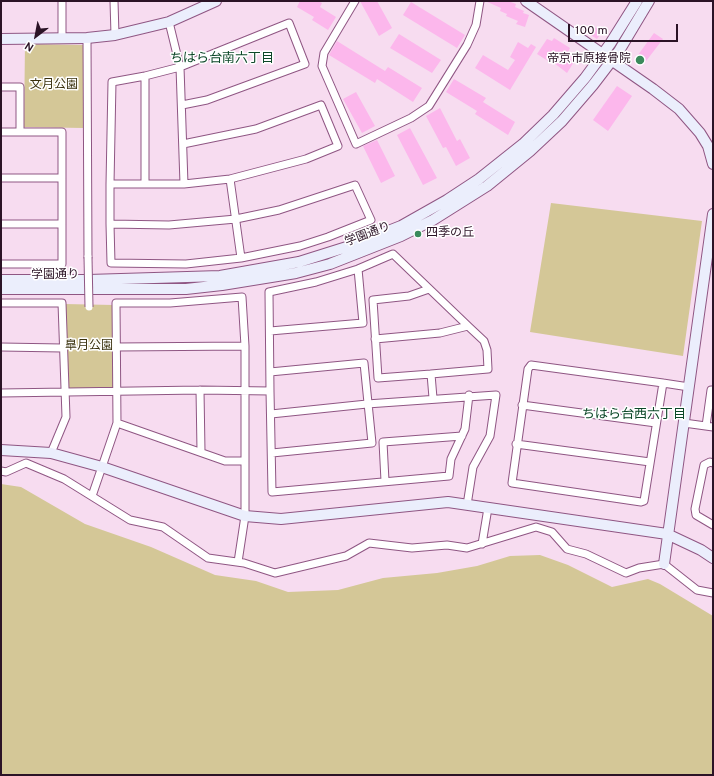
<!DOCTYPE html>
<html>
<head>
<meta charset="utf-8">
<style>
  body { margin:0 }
  #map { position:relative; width:714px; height:776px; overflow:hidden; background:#f7dcf0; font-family:Overpass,sans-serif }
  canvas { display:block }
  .frame { position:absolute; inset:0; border:2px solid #2b1326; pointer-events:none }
  .north { position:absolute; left:16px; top:16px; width:40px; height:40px; -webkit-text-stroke:3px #fff; paint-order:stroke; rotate:212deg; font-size:11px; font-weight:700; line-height:16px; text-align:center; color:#2b1326 }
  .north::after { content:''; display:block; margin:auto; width:14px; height:18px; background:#2b1326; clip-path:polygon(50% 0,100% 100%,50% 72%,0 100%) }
  .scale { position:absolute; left:568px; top:24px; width:110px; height:18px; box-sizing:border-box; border:2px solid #2b1326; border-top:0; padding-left:5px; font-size:12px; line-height:14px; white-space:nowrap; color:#2b1326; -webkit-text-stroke:3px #fff; paint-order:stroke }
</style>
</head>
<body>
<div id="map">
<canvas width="714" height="776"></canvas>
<div class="frame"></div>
<div class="north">N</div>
<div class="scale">100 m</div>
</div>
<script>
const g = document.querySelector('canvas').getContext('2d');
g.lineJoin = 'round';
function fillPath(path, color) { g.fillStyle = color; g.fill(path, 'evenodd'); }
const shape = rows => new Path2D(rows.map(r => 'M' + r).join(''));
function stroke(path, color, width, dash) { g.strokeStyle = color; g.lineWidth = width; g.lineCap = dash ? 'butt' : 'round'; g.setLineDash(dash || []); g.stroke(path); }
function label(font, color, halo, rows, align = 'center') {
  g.font = font + ' Overpass,"Noto Sans JP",sans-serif'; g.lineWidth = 3; g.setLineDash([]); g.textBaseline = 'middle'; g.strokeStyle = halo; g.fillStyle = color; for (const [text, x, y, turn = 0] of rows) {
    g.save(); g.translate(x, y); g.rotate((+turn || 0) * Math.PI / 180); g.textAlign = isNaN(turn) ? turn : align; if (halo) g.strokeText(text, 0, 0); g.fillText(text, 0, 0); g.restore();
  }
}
fillPath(shape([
  [25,44,84,45,83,128,24,127],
  [551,203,702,221,683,356,530,332],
  [64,304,114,305,115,389,67,390],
  [1,484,21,487,85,524,151,547,215,575,256,581,288,592,338,590,383,578,437,573,477,566,510,556,540,555,568,565,612,587,648,579,660,584,713,616,713,775,1,775]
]), '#d4c797');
fillPath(shape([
  [300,1,318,1,322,3,320,7,336,17,328,30,312,20,314,17,297,7],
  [360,1,377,1,392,28,379,36],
  [485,1,508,1,516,4,515,7,524,11,523,13,529,15,525,27,516,24,518,21,506,16,507,14,500,11,501,8],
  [411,2,465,35,457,48,403,15],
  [590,24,602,32,597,39,586,32],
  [654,33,663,39,643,65,635,59],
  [399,34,441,60,432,73,390,48],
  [554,38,570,48,568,52,577,57,567,73,549,59,548,61,537,54,547,39,552,41],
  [337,41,385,71,388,67,422,88,413,102,377,79,375,83,329,55],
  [518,42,528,48,531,44,536,47,510,90,475,68,483,55,508,70,515,60,510,57],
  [454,79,486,98,483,102,515,122,508,135,475,114,477,111,446,92],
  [617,86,632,96,608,131,593,120],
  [356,92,375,126,362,133,343,99],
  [440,108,457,141,460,139,470,158,456,166,446,147,443,148,426,116],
  [410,128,437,178,423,185,397,135],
  [377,140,395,176,381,183,363,146]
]), '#fcb7ec');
const street = shape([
  [114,1,115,35],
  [355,1,324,53,322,66,356,144,411,118,429,106,467,45,476,25,480,1],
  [169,22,180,67,184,184],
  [62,38,62,1],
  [87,38,88,257],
  [1,87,20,87,20,132],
  [1,132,62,132,62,264,1,264],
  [1,178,62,178],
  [230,179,241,258],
  [110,184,184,184,230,179,306,159,338,146,321,105,256,129,183,144],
  [145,184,145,76],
  [1,224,62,224],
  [110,224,169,225,236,219,279,210,355,185,371,220,328,237,300,246,241,258,186,264,111,263,110,224,110,184,112,82,145,76,180,67,289,23,305,64,207,100,182,105],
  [358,269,393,254,468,326,440,333,375,339],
  [429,289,409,296,373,300,378,378,431,374],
  [1,303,62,303,66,417,51,453],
  [270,331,363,323,358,269,316,282,269,292,270,391],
  [1,347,62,348],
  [117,347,245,346],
  [270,372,364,363,372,443,272,453],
  [663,383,644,501,641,502,512,483,528,369,531,365,663,383,689,387],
  [200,390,201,451],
  [1,393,200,390,270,391,272,492,449,476,451,459,465,429,469,395],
  [433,398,431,374,488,369,487,350,484,341,468,326],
  [522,405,656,423],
  [271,414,367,404,496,395,490,436,473,467,467,505],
  [117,423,225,461,245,461],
  [684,423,713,427],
  [706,426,711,390,713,390],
  [516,444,650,462],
  [713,463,710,462,704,465,695,509,696,515,713,525],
  [1,471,6,472,26,463,64,479,130,520,163,527,208,558,244,563,275,573,346,556,369,543,412,548,447,545,467,548,536,527,552,532,567,549,586,554,626,573,639,568,664,564,697,590,713,593],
  [385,481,383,442,462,436],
  [92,496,117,423,116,303,170,303,242,297,245,346,245,516,238,562],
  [482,544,488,508]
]);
const secondary = shape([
  [526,1,653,89,679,109,700,133,708,146,713,164],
  [1,39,87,38,115,35,169,22,216,1],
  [1,280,88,280,220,276,299,262,353,245,401,226,447,200,479,179,523,144,553,115,585,78,610,44,637,1],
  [1,289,186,289,222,285,296,273,330,264,401,236,433,220,487,186,530,151,562,121,593,85,619,51,649,1],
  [1,450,51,453,102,467,245,516,281,519,448,502,667,534,701,550,713,558],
  [664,564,713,214]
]);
stroke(street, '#8f5683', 9);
stroke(secondary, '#8f5683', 12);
stroke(street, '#fff', 7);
stroke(secondary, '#ebeefc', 10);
const streetBridge = shape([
  [88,257,89,307]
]);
stroke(streetBridge, '#8f5683', 9, []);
stroke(streetBridge, '#fff', 7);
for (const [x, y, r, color] of [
  [640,60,5,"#3a8a5b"],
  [418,234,4,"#3a8a5b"]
]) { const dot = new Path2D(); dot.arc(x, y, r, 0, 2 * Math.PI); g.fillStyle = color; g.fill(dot); stroke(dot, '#fff', 1.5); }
label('12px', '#2b1326', '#fff', [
  ["帝京市原接骨院",631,60],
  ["四季の丘",426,234,"left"]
], 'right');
label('12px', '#39300c', '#fff', [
  ["文月公園",54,86],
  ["皐月公園",89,347]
]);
label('12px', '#2b1326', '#fff', [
  ["学園通り",368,235,-21],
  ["学園通り",55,276]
]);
label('13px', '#0d4829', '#fff', [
  ["ちはら台南六丁目",222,59],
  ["ちはら台西六丁目",634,415]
]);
</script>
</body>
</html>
